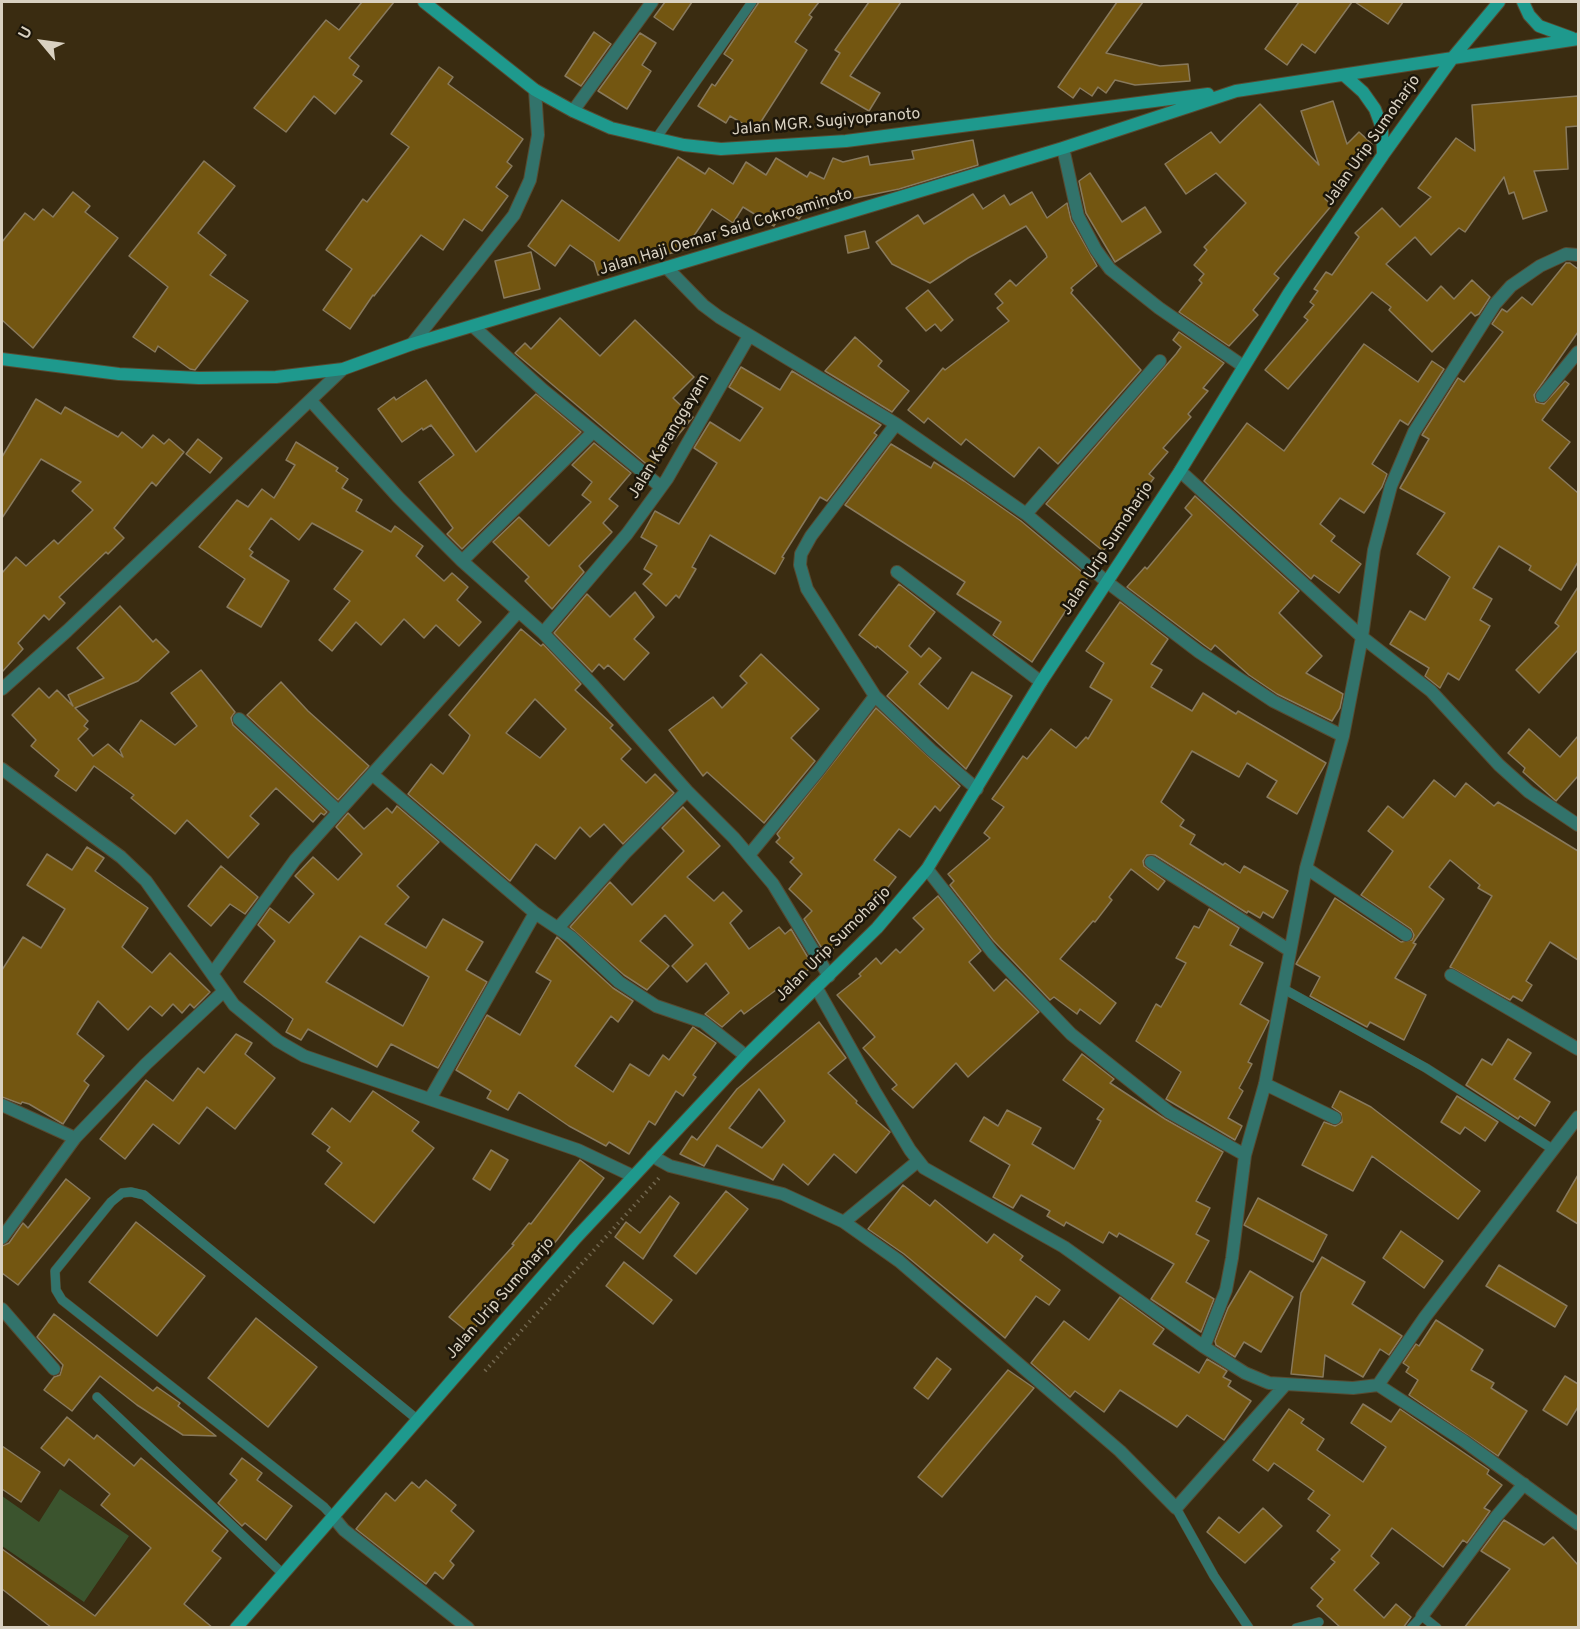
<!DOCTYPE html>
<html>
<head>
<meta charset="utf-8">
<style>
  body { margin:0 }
  #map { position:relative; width:1580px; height:1629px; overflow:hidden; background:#3a2c11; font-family:Overpass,sans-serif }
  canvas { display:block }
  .frame { position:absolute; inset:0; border:3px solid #d9d1c1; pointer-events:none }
  .north { position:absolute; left:12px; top:12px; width:60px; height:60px; -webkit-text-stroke:4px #1c160a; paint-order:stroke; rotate:299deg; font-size:16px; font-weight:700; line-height:24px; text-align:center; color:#d9d1c1 }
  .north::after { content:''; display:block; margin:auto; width:21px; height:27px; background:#d9d1c1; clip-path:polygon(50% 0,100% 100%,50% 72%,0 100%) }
</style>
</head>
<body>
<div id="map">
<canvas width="1580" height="1629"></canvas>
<div class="frame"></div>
<div class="north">U</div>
</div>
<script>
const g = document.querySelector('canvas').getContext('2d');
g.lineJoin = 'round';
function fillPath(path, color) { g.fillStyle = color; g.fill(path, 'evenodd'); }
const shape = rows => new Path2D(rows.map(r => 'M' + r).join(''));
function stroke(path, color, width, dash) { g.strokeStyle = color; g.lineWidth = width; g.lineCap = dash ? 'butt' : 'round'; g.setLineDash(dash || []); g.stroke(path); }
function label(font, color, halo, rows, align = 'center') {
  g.font = font + ' Overpass,sans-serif'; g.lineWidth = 5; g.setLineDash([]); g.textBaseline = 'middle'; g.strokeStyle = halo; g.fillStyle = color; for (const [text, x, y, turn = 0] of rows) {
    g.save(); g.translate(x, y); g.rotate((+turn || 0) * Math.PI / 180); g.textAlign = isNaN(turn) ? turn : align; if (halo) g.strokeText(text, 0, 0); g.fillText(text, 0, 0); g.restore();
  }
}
fillPath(shape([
  [60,1489,129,1536,84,1602,2,1546,2,1496,39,1522]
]), '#3b542e');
const building = shape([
  [362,2,394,2,349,58,359,66,353,75,362,81,335,114,314,96,286,132,254,108,326,20,339,30,362,2],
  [665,2,692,2,673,30,654,17,665,2],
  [759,2,819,2,809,15,812,17,795,42,807,50,755,131,730,116,726,123,698,106,712,84,715,86,733,60,724,54,759,2],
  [869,2,901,2,850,76,880,93,869,111,821,83,840,53,835,50,869,2],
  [1117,2,1143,2,1106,53,1160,66,1188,64,1190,81,1135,85,1115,80,1106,93,1098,87,1092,96,1080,88,1073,98,1058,87,1117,2],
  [1299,2,1352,2,1315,53,1302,44,1287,65,1265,49,1299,2],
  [1355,2,1403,2,1388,24,1355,2],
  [594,32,611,44,581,86,565,76,594,32],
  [640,33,656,43,642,65,651,71,627,109,598,91,640,33],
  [439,67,453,77,448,84,523,139,507,162,512,166,496,187,508,196,482,231,464,219,443,250,421,235,374,296,373,295,350,329,323,310,352,269,326,250,363,199,367,202,409,147,391,134,439,67],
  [1578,96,1578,126,1566,127,1568,169,1534,171,1547,211,1523,219,1514,192,1509,194,1504,177,1465,232,1459,228,1431,255,1415,237,1386,264,1427,301,1441,286,1454,299,1472,280,1490,297,1479,314,1475,316,1471,312,1432,352,1389,310,1391,307,1372,292,1288,389,1265,370,1308,320,1304,317,1314,305,1310,302,1318,291,1314,289,1326,272,1332,275,1359,237,1355,233,1382,208,1400,227,1431,197,1418,188,1456,138,1475,151,1472,105,1578,96],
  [1333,101,1347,144,1359,132,1372,144,1327,194,1325,199,1332,205,1274,274,1279,278,1253,310,1258,315,1229,346,1179,312,1202,283,1199,280,1204,274,1194,265,1207,250,1204,247,1246,203,1216,173,1186,194,1165,164,1211,132,1220,143,1260,104,1319,165,1301,111,1333,101],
  [973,140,978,165,899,189,831,203,828,209,821,205,805,209,799,219,783,210,774,226,743,207,733,223,712,209,685,249,598,275,594,262,570,245,555,266,528,246,562,200,619,241,678,157,705,174,709,168,733,184,746,162,766,175,776,158,807,177,810,172,824,179,833,158,843,162,868,156,870,165,914,159,912,151,973,140],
  [204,161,235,186,198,233,226,255,210,275,248,301,195,370,190,369,158,346,155,352,133,337,168,287,129,256,204,161],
  [1090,173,1122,222,1145,207,1161,232,1115,262,1086,213,1079,181,1090,173],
  [73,192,90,206,85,212,118,238,33,348,2,320,2,242,25,213,34,220,43,209,53,217,73,192],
  [1032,192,1047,218,1067,203,1071,220,1097,266,1071,288,1073,290,1071,293,1141,370,1058,464,1039,447,1014,477,966,439,961,445,928,418,924,423,908,410,943,368,945,370,1009,321,997,308,1003,303,995,294,1010,280,1016,286,1047,257,1046,254,1026,226,968,258,930,283,892,264,876,242,918,215,924,224,973,194,983,209,1004,195,1010,205,1032,192],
  [865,231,869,248,848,253,845,236,865,231],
  [531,252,540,289,504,298,495,261,531,252],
  [1566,263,1570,263,1578,269,1578,332,1534,395,1536,402,1544,404,1565,381,1569,384,1542,420,1570,442,1549,468,1578,493,1578,562,1561,590,1529,570,1531,566,1499,546,1473,588,1492,599,1480,620,1490,626,1459,680,1448,673,1440,688,1425,676,1429,668,1390,644,1410,611,1425,620,1450,577,1417,554,1445,513,1400,488,1429,439,1422,435,1458,378,1464,382,1503,332,1492,324,1502,309,1507,312,1522,297,1532,305,1566,263],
  [928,290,953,320,941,331,935,324,926,331,906,308,928,290],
  [560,318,600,356,635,320,694,377,673,398,693,417,651,468,515,353,525,343,531,349,560,318],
  [1179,332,1224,363,1203,388,1208,391,1188,414,1191,417,1163,448,1168,452,1149,474,1154,478,1125,516,1127,518,1103,551,1046,504,1176,354,1181,347,1173,340,1179,332],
  [855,337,882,361,878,366,909,391,892,412,825,371,855,337],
  [1364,344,1418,382,1432,361,1444,369,1408,425,1400,420,1372,464,1387,474,1382,487,1364,513,1340,498,1320,524,1335,536,1331,541,1361,564,1339,593,1314,575,1311,579,1204,481,1247,423,1284,451,1364,344],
  [741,367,780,390,792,371,881,425,874,433,877,435,827,501,820,497,782,557,784,558,775,574,710,535,692,567,696,569,679,598,676,595,666,606,643,584,652,574,644,569,657,546,641,537,655,511,679,524,717,463,694,448,710,422,740,441,763,408,729,387,741,367],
  [426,380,476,452,536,394,581,432,462,549,447,534,453,528,419,482,454,455,431,425,423,430,422,428,402,442,378,409,394,397,396,400,426,380],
  [36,399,61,414,65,407,118,437,122,432,142,448,153,435,164,444,169,439,184,452,156,486,152,482,114,528,124,538,108,554,106,552,59,597,65,603,49,620,44,615,18,643,23,649,2,672,2,573,16,557,26,566,54,540,58,544,93,510,72,491,81,482,41,459,2,518,2,457,36,399],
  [198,439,222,458,210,473,186,454,198,439],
  [296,442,338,468,336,471,348,479,342,488,362,500,356,511,391,532,395,526,423,546,416,556,444,581,452,573,468,587,457,600,481,622,459,646,436,625,424,638,404,619,381,645,356,622,332,651,319,640,350,601,334,589,363,551,312,523,299,540,271,518,249,549,253,552,250,556,289,581,261,627,227,607,245,579,199,547,237,500,248,507,262,489,274,498,295,465,286,460,296,442],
  [594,443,631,473,609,499,618,506,603,523,612,532,579,566,584,572,552,609,525,581,529,577,493,542,519,517,549,546,591,502,582,495,592,482,572,465,594,443],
  [891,444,931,468,934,462,964,481,1021,521,1088,577,1032,662,993,635,1001,622,957,594,965,582,845,505,891,444],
  [1195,496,1299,591,1279,613,1322,656,1306,673,1343,694,1340,708,1332,721,1277,694,1249,675,1215,645,1211,650,1204,645,1127,587,1145,567,1147,569,1192,515,1185,508,1195,496],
  [899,584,935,612,909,646,921,657,929,648,941,658,919,684,948,709,972,672,1012,696,966,769,887,696,908,672,877,646,876,648,859,635,899,584],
  [1578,587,1578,650,1539,693,1516,670,1559,626,1555,623,1578,587],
  [635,592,654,617,634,639,649,653,624,680,608,665,604,669,599,664,592,672,554,633,587,594,610,617,635,592],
  [1120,602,1168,639,1151,664,1162,670,1151,687,1192,711,1203,693,1236,714,1238,711,1326,763,1297,814,1267,797,1277,781,1247,763,1239,777,1192,751,1161,802,1184,820,1180,826,1195,835,1190,844,1223,865,1225,863,1240,873,1244,866,1288,891,1273,918,1263,912,1260,918,1248,911,1247,913,1155,855,1147,855,1143,861,1144,866,1165,881,1158,890,1131,869,1109,897,1112,900,1095,922,1093,921,1060,959,1116,1003,1100,1024,1080,1009,1077,1014,1054,997,1050,1000,993,940,950,885,954,881,948,874,990,838,984,833,1004,807,992,799,1023,756,1027,759,1051,729,1076,748,1086,737,1088,739,1112,700,1090,687,1104,663,1086,651,1120,602],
  [120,606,153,642,156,639,169,652,138,681,75,708,88,721,84,726,88,729,78,739,93,756,108,744,123,757,120,750,141,720,175,745,197,726,171,693,201,670,235,712,231,718,233,725,327,812,324,815,321,813,313,822,276,788,250,816,259,824,228,858,187,820,175,834,131,798,134,795,94,766,76,791,55,776,59,770,31,746,36,740,12,715,39,688,49,698,57,690,73,706,68,695,104,678,77,648,120,606],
  [521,629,541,646,543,644,581,684,575,690,613,725,610,728,631,749,621,759,646,783,655,774,674,793,623,844,604,824,590,837,580,827,555,859,536,844,510,881,408,794,431,764,443,774,468,740,470,735,449,715,521,629],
  [535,699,566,729,540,758,506,733,535,699],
  [761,654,819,709,791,738,815,761,764,823,707,772,703,776,669,730,713,697,722,708,747,683,740,676,761,654],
  [281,682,308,711,369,766,338,800,247,715,281,682],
  [876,708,960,786,940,811,935,806,910,837,899,829,874,860,896,877,867,914,837,940,839,943,826,955,804,919,812,911,789,889,802,874,790,862,794,858,776,842,780,838,777,834,876,708],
  [1529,729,1560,757,1578,736,1578,776,1556,801,1523,772,1525,768,1508,753,1529,729],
  [1434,780,1455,797,1466,783,1494,806,1498,802,1578,851,1578,960,1550,942,1526,981,1532,985,1522,1001,1513,996,1510,1000,1450,967,1492,896,1478,888,1480,885,1450,860,1429,887,1444,899,1413,943,1416,944,1395,978,1426,995,1404,1040,1370,1022,1367,1027,1310,996,1320,977,1296,964,1335,898,1401,942,1412,940,1414,935,1411,929,1361,895,1393,851,1368,831,1388,806,1403,818,1434,780],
  [397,806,439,842,397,886,409,897,385,924,426,948,443,919,483,942,466,970,487,982,438,1068,391,1044,377,1067,308,1029,301,1040,286,1032,293,1019,244,982,275,941,258,925,270,908,289,923,314,894,295,876,313,857,338,880,362,854,336,827,348,813,364,829,387,808,392,813,397,806],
  [360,936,429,977,403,1026,326,982,360,936],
  [683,807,720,846,687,877,714,901,723,892,742,911,730,923,749,949,779,927,785,934,791,929,813,966,783,990,780,987,744,1014,741,1010,722,1027,705,1014,729,993,706,963,687,982,672,966,693,945,665,915,640,941,669,966,647,990,624,975,570,927,610,882,632,905,684,851,662,828,683,807],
  [87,847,104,858,95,871,148,908,122,947,152,973,170,953,210,992,194,1008,190,1004,182,1013,173,1004,162,1016,150,1006,128,1030,98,1001,77,1034,104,1056,84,1081,89,1085,63,1124,29,1104,22,1102,21,1104,2,1097,2,970,23,937,41,948,65,909,27,885,47,854,72,870,87,847],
  [221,866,258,897,245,914,230,904,211,926,188,906,221,866],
  [938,896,981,951,969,962,994,991,1006,979,1039,1012,968,1077,956,1063,913,1108,892,1089,897,1085,863,1048,875,1037,837,995,861,976,859,974,876,958,881,964,896,949,900,953,924,929,913,918,938,896],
  [1209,909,1239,928,1230,945,1263,963,1240,1004,1269,1021,1248,1062,1252,1064,1239,1088,1243,1091,1228,1118,1242,1126,1235,1140,1166,1099,1181,1072,1136,1041,1156,1004,1161,1007,1186,963,1176,958,1194,926,1199,928,1209,909],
  [557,937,613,988,633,1001,618,1022,611,1016,575,1066,613,1092,630,1064,649,1076,663,1055,669,1060,693,1027,716,1043,693,1075,696,1077,683,1096,676,1091,655,1125,649,1121,629,1154,609,1142,606,1146,569,1126,519,1092,508,1110,487,1098,491,1091,456,1070,487,1015,520,1035,551,981,536,972,557,937],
  [819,1022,846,1058,828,1073,857,1101,856,1103,890,1132,856,1173,834,1154,808,1185,783,1164,773,1180,717,1145,704,1166,680,1154,692,1136,697,1140,737,1089,819,1022],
  [759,1089,785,1121,762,1148,729,1128,759,1089],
  [236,1034,252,1043,245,1054,275,1078,235,1129,207,1107,179,1144,153,1124,125,1159,100,1139,146,1080,173,1101,198,1068,204,1073,236,1034],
  [1508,1039,1531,1053,1514,1079,1550,1102,1535,1126,1520,1116,1518,1119,1466,1085,1482,1059,1492,1065,1508,1039],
  [1082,1054,1114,1079,1110,1083,1165,1119,1223,1152,1196,1201,1210,1208,1196,1234,1209,1241,1186,1282,1214,1299,1201,1332,1151,1299,1174,1264,1119,1233,1117,1237,1109,1232,1103,1243,1066,1222,1064,1226,1047,1216,1050,1211,1021,1195,1013,1208,993,1197,1010,1165,970,1141,984,1117,998,1126,1007,1110,1041,1128,1032,1144,1074,1169,1101,1121,1097,1119,1104,1109,1063,1080,1082,1054],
  [373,1091,419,1122,412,1131,434,1148,374,1223,325,1184,342,1163,327,1151,330,1147,312,1134,332,1108,350,1122,373,1091],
  [1340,1091,1371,1107,1480,1191,1458,1219,1372,1156,1353,1191,1302,1165,1324,1122,1335,1126,1342,1122,1341,1113,1332,1107,1340,1091],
  [1457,1096,1498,1122,1485,1141,1465,1127,1460,1134,1441,1122,1457,1096],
  [491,1150,508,1160,490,1190,473,1179,491,1150],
  [580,1160,604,1178,557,1240,536,1263,532,1260,470,1334,449,1317,514,1245,512,1244,529,1223,531,1224,580,1160],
  [1578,1175,1578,1224,1557,1211,1578,1175],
  [66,1179,90,1198,18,1285,2,1273,2,1246,9,1243,23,1223,28,1228,66,1179],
  [903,1185,930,1206,935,1200,987,1243,994,1234,1023,1256,1020,1260,1060,1290,1049,1305,1036,1296,1005,1338,904,1254,868,1229,903,1185],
  [726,1191,748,1209,696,1274,674,1256,726,1191],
  [670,1196,679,1203,643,1259,615,1237,626,1222,640,1233,670,1196],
  [1258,1198,1327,1235,1313,1262,1244,1225,1258,1198],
  [136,1222,205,1276,157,1336,89,1282,136,1222],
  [1401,1231,1443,1261,1424,1288,1383,1258,1401,1231],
  [1322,1257,1365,1282,1352,1304,1402,1336,1389,1355,1380,1349,1363,1377,1325,1355,1323,1377,1291,1374,1301,1293,1322,1257],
  [624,1262,672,1300,653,1324,606,1286,624,1262],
  [1499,1265,1567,1306,1555,1327,1486,1286,1499,1265],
  [1250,1271,1293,1297,1261,1352,1244,1342,1235,1357,1216,1345,1215,1341,1228,1308,1250,1271],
  [1120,1297,1164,1329,1153,1344,1199,1373,1207,1359,1227,1371,1223,1377,1231,1381,1228,1386,1251,1401,1224,1440,1187,1415,1177,1427,1120,1390,1104,1412,1075,1391,1070,1397,1031,1363,1064,1321,1089,1340,1120,1297],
  [54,1314,153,1391,157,1387,180,1403,178,1406,216,1436,183,1435,137,1405,100,1376,72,1411,44,1390,54,1377,60,1375,63,1365,37,1337,54,1314],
  [256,1318,317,1367,268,1427,208,1378,256,1318],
  [1436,1320,1483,1350,1471,1370,1494,1383,1491,1388,1527,1411,1498,1456,1409,1395,1418,1380,1406,1372,1409,1367,1403,1363,1416,1344,1419,1346,1436,1320],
  [937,1358,951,1369,928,1399,914,1388,937,1358],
  [1008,1370,1034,1388,942,1497,918,1477,1008,1370],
  [1565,1376,1578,1384,1578,1407,1567,1425,1543,1410,1565,1376],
  [1363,1404,1391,1422,1400,1409,1489,1470,1487,1474,1502,1485,1484,1508,1490,1511,1467,1543,1463,1540,1443,1567,1392,1528,1371,1556,1379,1563,1354,1590,1384,1618,1396,1604,1411,1617,1403,1628,1341,1628,1317,1606,1323,1599,1311,1588,1335,1562,1331,1559,1340,1550,1317,1531,1330,1515,1308,1499,1314,1491,1274,1463,1268,1471,1253,1460,1289,1409,1304,1419,1301,1423,1324,1439,1317,1450,1363,1482,1386,1447,1351,1423,1363,1404],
  [67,1417,94,1439,97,1435,134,1466,141,1458,228,1531,212,1551,221,1558,184,1604,213,1628,52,1628,2,1589,2,1549,95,1616,151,1548,101,1505,110,1494,69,1459,64,1466,41,1448,67,1417],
  [2,1446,40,1472,21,1502,2,1489,2,1446],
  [242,1458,262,1473,257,1480,292,1506,266,1540,245,1523,242,1526,218,1503,237,1480,230,1474,242,1458],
  [426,1480,456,1505,451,1511,474,1531,450,1561,454,1565,443,1579,435,1572,426,1584,356,1529,386,1493,395,1501,412,1482,419,1488,426,1480],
  [1263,1508,1282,1526,1245,1563,1207,1532,1219,1517,1239,1533,1263,1508],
  [1504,1520,1544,1545,1553,1537,1578,1565,1578,1628,1464,1628,1510,1569,1481,1551,1504,1520]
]);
fillPath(building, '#735611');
stroke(building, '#88795c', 1.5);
const service = shape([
  [655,140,752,2],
  [1282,988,1426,1068,1554,1150],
  [97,1397,283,1574],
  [1176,1508,1214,1576,1249,1628],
  [334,1518,324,1507,62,1300,56,1290,55,1271,111,1202,122,1193,131,1192,144,1195,418,1420],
  [1296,1628,1319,1622],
  [1411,1628,1422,1616,1437,1628]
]);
const minor = shape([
  [573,111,652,2],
  [1063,148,1078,216,1096,250,1110,269,1159,308,1243,366],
  [667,268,703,305,719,317,896,424,1026,514,1107,582,1199,652,1273,701,1343,736],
  [474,327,543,390,661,487],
  [412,344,514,215,530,180,538,135,535,90],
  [1542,396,1578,352],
  [311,401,398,497,462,561,543,633,592,684,687,791,734,838,773,884,829,976],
  [896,424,811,536,801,554,800,565,807,589,875,696,931,750,977,789],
  [1180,471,1362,637,1431,691,1499,765,1529,792,1578,825],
  [1026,514,1160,361],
  [462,561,593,432],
  [897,572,1041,682],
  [543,633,627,534,667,479,749,336],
  [2,689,67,631,343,369],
  [239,719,337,810],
  [2,769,121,857,146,881,234,1005,278,1041,304,1056,578,1150,633,1176],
  [373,775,535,913,571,937,619,982,656,1006,703,1022,746,1056],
  [749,855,819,770,875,696],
  [1151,862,1289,950],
  [1306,868,1406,935],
  [927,869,993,953,1071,1034,1169,1112,1245,1155],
  [558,928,625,853,687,791],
  [212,974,295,860,518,612],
  [1451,975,1578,1049],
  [816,987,874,1090,910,1150,924,1168,1064,1247,1204,1347,1245,1373,1269,1383,1353,1388,1378,1385,1425,1317,1578,1117],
  [1265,1084,1335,1118],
  [430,1099,535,913],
  [2,1105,75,1138],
  [652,1156,670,1166,783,1194,844,1222,899,1261,1120,1451,1176,1508,1285,1385],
  [844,1222,918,1161],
  [2,1238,75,1138,146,1064,224,991],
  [2,1309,54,1369],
  [1204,1347,1226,1290,1232,1258,1245,1155,1265,1084,1306,868,1343,736,1362,637,1374,550,1391,486,1414,432,1495,304,1511,286,1540,266,1566,254,1578,255],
  [1378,1385,1464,1441,1578,1524],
  [334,1518,344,1530,468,1628],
  [1422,1616,1496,1517,1524,1484]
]);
const secondary = shape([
  [424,2,535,90,573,111,611,128,684,145,721,149,846,141,1208,94],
  [1523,2,1529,15,1539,26,1572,38],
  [1345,76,1363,92,1375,109,1382,128,1383,154],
  [2,359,119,374,199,378,276,377,343,369,412,344,1063,148,1236,91,1578,39],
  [236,1628,575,1239,746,1056,877,928,927,869,1041,682,1180,471,1289,293,1383,155,1454,56,1499,2]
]);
stroke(service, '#574a31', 10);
stroke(minor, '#574a31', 14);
stroke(secondary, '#574a31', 14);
stroke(shape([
  [485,1371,659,1178]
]), '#72674f', 4, [1.5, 4.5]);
stroke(service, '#32736b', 9);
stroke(minor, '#32736b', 12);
stroke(secondary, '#1e998d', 12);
label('16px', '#d9d1c1', '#1c160a', [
  ["Jalan MGR. Sugiyopranoto",826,123,-5],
  ["Jalan Urip Sumoharjo",1373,141,-55],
  ["Jalan Haji Oemar Said Cokroaminoto",726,233,-17],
  ["Jalan Karanggayam",670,437,-59],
  ["Jalan Urip Sumoharjo",1108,549,-57],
  ["Jalan Urip Sumoharjo",834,945,-45],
  ["Jalan Urip Sumoharjo",501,1299,-49]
]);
</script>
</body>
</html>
